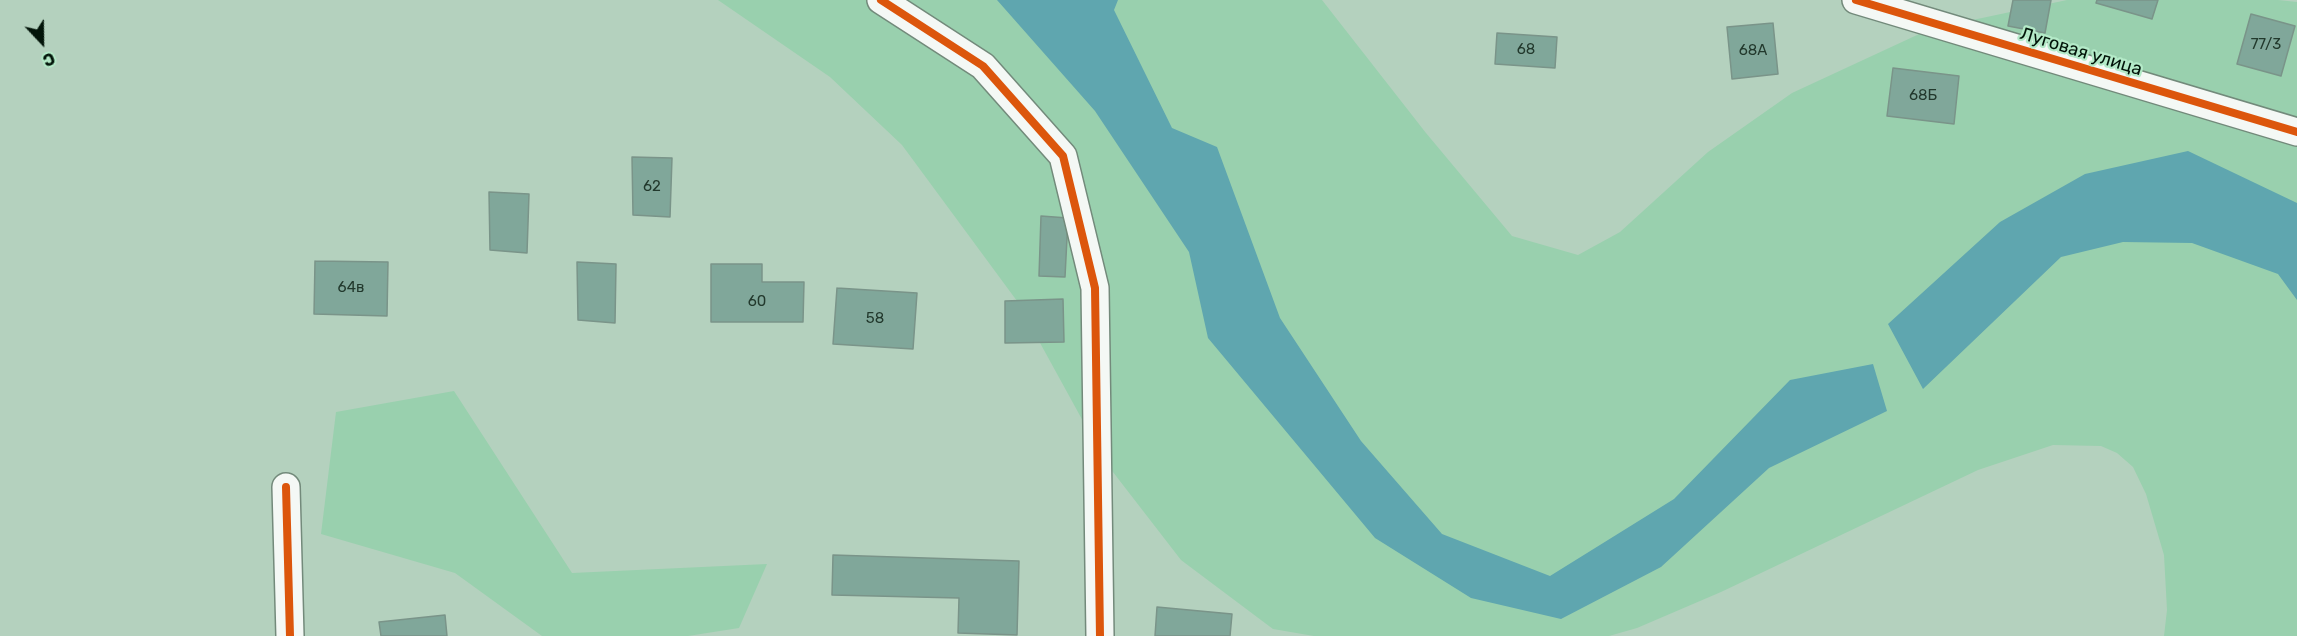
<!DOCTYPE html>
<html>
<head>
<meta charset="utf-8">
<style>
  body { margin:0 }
  #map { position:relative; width:2297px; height:636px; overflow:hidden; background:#b4d1be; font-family:Rubik,sans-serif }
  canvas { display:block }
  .north { position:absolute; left:12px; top:12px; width:60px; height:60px; -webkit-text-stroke:4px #b4eac8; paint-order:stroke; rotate:158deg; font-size:16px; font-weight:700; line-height:24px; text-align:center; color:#021409 }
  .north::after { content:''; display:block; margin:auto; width:21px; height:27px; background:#021409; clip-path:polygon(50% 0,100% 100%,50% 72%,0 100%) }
</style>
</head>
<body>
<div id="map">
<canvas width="2297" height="636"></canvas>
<div class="north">С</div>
</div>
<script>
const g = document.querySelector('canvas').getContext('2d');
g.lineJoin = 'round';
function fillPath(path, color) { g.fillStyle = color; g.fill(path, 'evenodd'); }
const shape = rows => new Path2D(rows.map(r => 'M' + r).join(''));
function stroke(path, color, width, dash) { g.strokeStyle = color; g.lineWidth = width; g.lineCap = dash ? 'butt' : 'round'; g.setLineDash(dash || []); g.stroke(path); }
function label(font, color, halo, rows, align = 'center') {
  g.font = font + ' Rubik,sans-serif'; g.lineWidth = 4.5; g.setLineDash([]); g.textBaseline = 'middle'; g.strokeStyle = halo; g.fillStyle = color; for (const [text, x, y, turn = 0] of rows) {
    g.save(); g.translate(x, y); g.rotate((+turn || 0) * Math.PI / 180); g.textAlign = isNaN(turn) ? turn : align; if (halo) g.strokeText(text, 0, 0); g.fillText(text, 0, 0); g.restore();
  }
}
fillPath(shape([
  [718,0,1322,0,1426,133,1512,236,1578,255,1620,232,1708,152,1792,93,1930,29,2067,0,2278,0,2297,2,2297,636,2164,636,2167,610,2164,555,2146,494,2133,467,2117,453,2101,446,2053,445,1978,470,1721,592,1637,628,1609,636,1314,636,1273,629,1181,560,1106,463,1017,301,902,145,830,77],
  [454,391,572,573,767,564,739,628,688,636,542,636,455,573,321,534,336,412]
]), '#99d0ae');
fillPath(shape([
  [997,0,1118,0,1114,10,1172,128,1217,147,1280,318,1361,441,1442,534,1550,576,1674,499,1790,380,1873,364,1887,411,1769,468,1661,567,1561,619,1471,598,1375,538,1208,338,1189,252,1095,111],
  [2188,151,2297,203,2297,300,2278,274,2192,243,2123,242,2061,257,1923,389,1888,324,2000,222,2085,174]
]), '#5fa6af');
const building = shape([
  [2013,0,2051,0,2045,33,2008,26,2013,0],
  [2097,0,2158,0,2152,19,2096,3,2097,0],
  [2251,14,2295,26,2281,76,2237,64,2251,14],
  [1773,23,1778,74,1732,79,1727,27,1773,23],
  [1497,33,1557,37,1555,68,1495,64,1497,33],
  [1893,68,1959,76,1954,124,1887,116,1893,68],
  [632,157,672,158,670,217,633,215,632,157],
  [489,192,529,194,527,253,490,250,489,192],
  [1041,216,1068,218,1065,277,1039,276,1041,216],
  [315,261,388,262,387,316,314,314,315,261],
  [577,262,616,264,615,323,578,320,577,262],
  [711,264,762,264,762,282,804,282,803,322,711,322,711,264],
  [837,288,917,293,913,349,833,344,837,288],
  [1063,299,1064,342,1005,343,1005,301,1063,299],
  [833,555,1019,561,1017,635,958,633,959,598,832,595,833,555],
  [1157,607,1232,614,1230,636,1155,636,1157,607],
  [445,615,447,636,381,636,379,622,445,615]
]);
fillPath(building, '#80a79a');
stroke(building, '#7a9489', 1.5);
const street = shape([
  [881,0,983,66,1063,156,1095,288,1100,636],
  [1856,0,2297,132],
  [286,487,290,636]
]);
stroke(street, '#738a7b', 30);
stroke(street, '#f4f8f5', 27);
stroke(shape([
  [881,0,983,66,1063,156,1095,288,1100,636],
  [1856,0,2297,132],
  [286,487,290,636]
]), '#dc560c', 8);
label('15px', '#22392d', null, [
  ["77/3",2266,45],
  ["68",1526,50],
  ["68А",1753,51],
  ["68Б",1923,96],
  ["62",652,187],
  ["64в",351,288],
  ["60",757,302],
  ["58",875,319]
]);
label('18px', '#021409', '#b4eac8', [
  ["Луговая улица",2081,52,17]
]);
</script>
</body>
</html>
